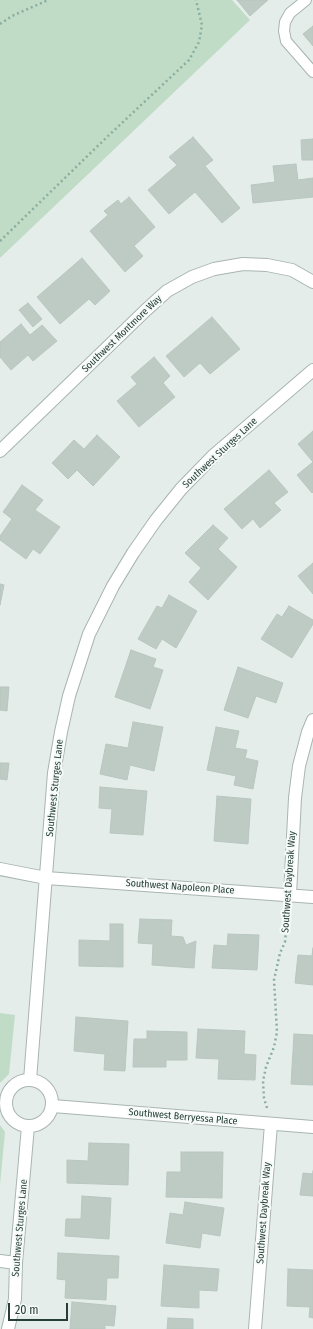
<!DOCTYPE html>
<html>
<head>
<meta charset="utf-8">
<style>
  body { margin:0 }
  #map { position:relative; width:313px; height:1329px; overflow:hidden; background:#e5edea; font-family:"Fira Sans Condensed",sans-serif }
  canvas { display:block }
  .scale { position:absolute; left:8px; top:1303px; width:60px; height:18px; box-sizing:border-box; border:2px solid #263e37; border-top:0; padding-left:5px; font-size:12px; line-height:14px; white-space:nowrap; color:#263e37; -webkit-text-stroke:3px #f6faf8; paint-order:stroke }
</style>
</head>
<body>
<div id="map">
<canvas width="313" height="1329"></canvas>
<div class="scale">20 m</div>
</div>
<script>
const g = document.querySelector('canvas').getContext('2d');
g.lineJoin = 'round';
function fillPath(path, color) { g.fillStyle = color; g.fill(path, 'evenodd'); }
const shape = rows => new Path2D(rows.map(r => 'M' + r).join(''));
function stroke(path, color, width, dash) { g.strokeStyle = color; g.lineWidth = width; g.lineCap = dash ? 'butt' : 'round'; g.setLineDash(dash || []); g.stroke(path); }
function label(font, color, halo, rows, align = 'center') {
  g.font = font + ' "Fira Sans Condensed",sans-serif'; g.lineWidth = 4; g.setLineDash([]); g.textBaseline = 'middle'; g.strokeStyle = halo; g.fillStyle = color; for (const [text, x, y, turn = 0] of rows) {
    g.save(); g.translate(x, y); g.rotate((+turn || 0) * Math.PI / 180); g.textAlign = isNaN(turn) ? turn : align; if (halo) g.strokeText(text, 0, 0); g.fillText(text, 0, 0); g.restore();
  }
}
fillPath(shape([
  [0,0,232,0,250,20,0,258],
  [0,1013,15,1015,9,1074,0,1083],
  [0,1125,5,1132,0,1185]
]), '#c0dcc7');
const building = shape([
  [237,0,268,0,250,16,237,0],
  [313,26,313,46,303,34,313,26],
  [193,137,213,160,205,166,240,208,222,223,195,192,169,214,148,190,177,165,169,157,193,137],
  [313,139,313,160,302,160,301,140,313,139],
  [296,164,298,180,313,178,313,197,253,203,251,185,275,182,273,166,296,164],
  [129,197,155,227,134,246,143,256,125,272,90,231,108,215,104,211,118,200,121,204,129,197],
  [82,258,110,291,95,305,89,299,60,324,37,297,82,258],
  [28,303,42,319,33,327,19,310,28,303],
  [212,317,240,349,210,374,200,363,184,377,166,356,212,317],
  [21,324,30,335,42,325,57,341,33,361,28,355,11,370,0,357,0,342,21,324],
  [154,357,170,376,163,383,175,397,139,427,117,401,137,384,131,377,154,357],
  [313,431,313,492,312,493,297,475,313,462,298,444,313,431],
  [97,435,120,457,93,486,77,470,68,479,52,463,74,440,84,449,97,435],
  [269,470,288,492,274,503,281,510,260,528,253,519,242,529,224,509,269,470],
  [22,485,43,500,35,510,60,527,40,554,33,549,26,559,0,540,0,536,12,519,3,512,22,485],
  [213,525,228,538,218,549,237,567,208,600,189,582,201,568,185,553,213,525],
  [313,563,313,594,298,576,313,563],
  [0,584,4,585,0,605,0,584],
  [169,595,197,611,176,648,162,639,156,649,138,639,157,606,162,608,169,595],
  [289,606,313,620,313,624,292,658,261,639,277,614,282,617,289,606],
  [131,650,156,659,153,667,163,670,150,709,115,697,131,650],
  [238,667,283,683,276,703,256,696,248,718,224,710,238,667],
  [0,687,9,687,7,711,0,710,0,687],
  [133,722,163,727,154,771,130,765,127,780,100,774,106,744,128,748,133,722],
  [216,727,239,731,235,748,247,750,245,758,258,761,253,789,234,785,236,776,207,770,216,727],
  [0,763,9,763,7,780,0,779,0,763],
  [100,787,147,791,143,835,110,833,112,809,99,808,100,787],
  [217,796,251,799,248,844,214,841,217,796],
  [140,919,172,920,171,936,183,937,186,945,196,941,194,968,152,965,153,944,138,943,140,919],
  [110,924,123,924,123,967,79,966,79,940,110,941,110,924],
  [228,934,259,935,257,970,212,968,214,945,227,946,228,934],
  [313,948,313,985,295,983,298,955,312,956,313,948],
  [76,1017,128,1021,125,1071,104,1070,105,1054,74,1051,76,1017],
  [198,1029,245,1031,244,1054,256,1055,255,1080,218,1079,219,1059,196,1058,198,1029],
  [147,1031,187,1032,187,1060,166,1060,166,1067,133,1067,134,1039,147,1039,147,1031],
  [294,1034,313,1035,313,1085,291,1084,294,1034],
  [89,1143,129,1144,128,1185,67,1183,67,1160,88,1161,89,1143],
  [181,1152,223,1152,222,1198,166,1197,167,1172,181,1172,181,1152],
  [313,1171,313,1196,300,1195,303,1173,313,1174,313,1171],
  [82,1196,111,1198,109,1239,65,1236,66,1219,81,1219,82,1196],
  [185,1202,224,1208,220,1236,202,1233,200,1248,166,1243,170,1213,183,1215,185,1202],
  [58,1253,119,1256,118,1278,107,1278,106,1300,65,1298,66,1280,57,1279,58,1253],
  [164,1265,219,1269,217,1291,199,1290,199,1308,161,1306,164,1265],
  [288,1269,313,1270,313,1318,309,1317,310,1307,287,1306,288,1269],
  [72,1302,116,1306,114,1326,105,1325,105,1329,70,1329,72,1302],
  [168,1318,193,1319,193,1329,167,1329,168,1318]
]);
fillPath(building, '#becbc5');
stroke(building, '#b8c6c0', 1);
const service = shape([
  [306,0,290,13,285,22,284,31,286,41,313,72]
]);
const minor = shape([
  [0,451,146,310,167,291,192,277,214,269,243,264,267,265,292,270,313,282],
  [0,869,46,878,313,897],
  [290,895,295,798,299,766,308,732,313,720],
  '6 1103a23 23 0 1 1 46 0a23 23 0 1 1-46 0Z',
  [30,1080,54,773,61,732,69,696,89,634,113,586,133,553,156,520,181,489,214,455,313,370],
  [53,1106,313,1127],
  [0,1261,16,1263],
  [8,1329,15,1299,16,1263,28,1126],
  [255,1329,271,1124]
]);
stroke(service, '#a8b5b1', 12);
stroke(minor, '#a8b5b1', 14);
stroke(shape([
  [0,24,12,16,48,0],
  [0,241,107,137,189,60,199,42,202,25,196,0],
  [267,1108,264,1098,263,1081,266,1067,274,1047,277,1032,274,980,280,953,285,942,288,910]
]), '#89aea1', 2.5, [2, 3]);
stroke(service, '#fff', 10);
stroke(minor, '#fff', 12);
label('10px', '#263e37', '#f6faf8', [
  ["Southwest Montmore Way",122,334,-44],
  ["Southwest Sturges Lane",220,453,-43],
  ["Southwest Sturges Lane",55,788,-84],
  ["Southwest Daybreak Way",289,882,-86],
  ["Southwest Napoleon Place",180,887,4],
  ["Southwest Berryessa Place",183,1117,5],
  ["Southwest Daybreak Way",264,1213,-86],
  ["Southwest Sturges Lane",20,1228,-85]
]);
</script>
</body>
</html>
